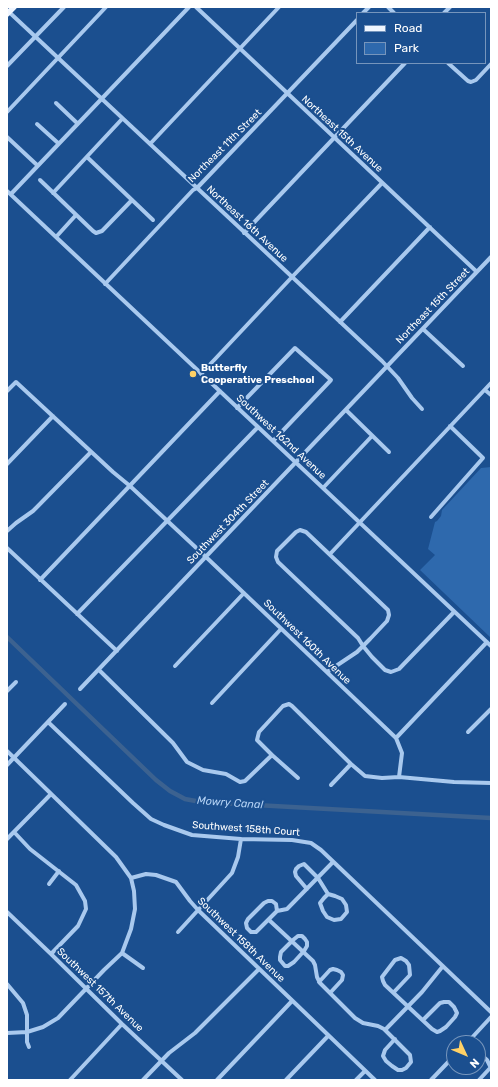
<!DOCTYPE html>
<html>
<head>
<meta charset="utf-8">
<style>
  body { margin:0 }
  #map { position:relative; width:498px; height:1087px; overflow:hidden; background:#1b4f8f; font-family:Rubik,sans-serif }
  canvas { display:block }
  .frame { position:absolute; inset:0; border:8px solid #fff; pointer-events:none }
  .legend { position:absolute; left:356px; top:12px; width:130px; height:52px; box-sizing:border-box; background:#1b4f8f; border:1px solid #7695bc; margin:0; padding:5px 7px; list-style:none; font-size:12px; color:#fff }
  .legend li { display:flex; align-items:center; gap:8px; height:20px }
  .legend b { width:20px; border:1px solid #7695bc }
  .north { position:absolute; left:446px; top:1035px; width:40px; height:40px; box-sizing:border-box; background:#1b4f8f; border:1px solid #7695bc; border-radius:50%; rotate:134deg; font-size:11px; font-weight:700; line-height:16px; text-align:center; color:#fff }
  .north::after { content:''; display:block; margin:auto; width:14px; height:18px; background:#ffd166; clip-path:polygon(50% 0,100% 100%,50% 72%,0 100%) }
</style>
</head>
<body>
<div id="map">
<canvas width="498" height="1087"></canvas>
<div class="frame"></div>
<ul class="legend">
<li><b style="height:5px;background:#f0f6ff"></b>Road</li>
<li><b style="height:11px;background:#2e69ad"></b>Park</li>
</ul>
<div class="north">N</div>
</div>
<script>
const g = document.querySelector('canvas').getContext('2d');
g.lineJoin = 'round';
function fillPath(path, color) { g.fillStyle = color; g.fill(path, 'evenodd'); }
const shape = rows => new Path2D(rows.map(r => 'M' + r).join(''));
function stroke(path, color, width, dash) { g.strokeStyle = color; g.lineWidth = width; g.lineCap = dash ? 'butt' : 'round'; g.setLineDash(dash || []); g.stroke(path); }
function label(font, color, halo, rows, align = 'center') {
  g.font = font + ' Rubik,sans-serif'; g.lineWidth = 4; g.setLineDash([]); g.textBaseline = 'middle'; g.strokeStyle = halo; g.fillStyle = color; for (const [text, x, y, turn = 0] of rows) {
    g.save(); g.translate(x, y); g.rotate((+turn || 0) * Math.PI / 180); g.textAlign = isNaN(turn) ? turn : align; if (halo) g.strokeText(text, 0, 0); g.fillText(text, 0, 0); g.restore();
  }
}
fillPath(shape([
  [491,467,491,638,420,570,435,555,428,549,435,522,437,521,441,516,442,510,481,468]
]), '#2e69ad');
stroke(shape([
  [7,637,156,780,170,791,185,799,201,802,491,818]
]), '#3c6290', 4.5);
stroke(shape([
  [196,7,477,272],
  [388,7,394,13],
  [9,12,382,361,398,378,412,398,422,409],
  [363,13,369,7],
  [444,13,450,7],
  [448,63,468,81,471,82,476,80,491,64],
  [7,66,64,7],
  [56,103,77,123],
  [7,112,106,7],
  [37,124,58,143],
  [7,137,37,165],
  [150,144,279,7],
  [87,157,153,220],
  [40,180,93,231,96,233,102,231,132,200],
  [7,191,491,646],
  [53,193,122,119],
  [11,194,189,7],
  [244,233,405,63],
  [56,237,76,215],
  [105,284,193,190,197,188,357,20],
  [340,322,430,227],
  [423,329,463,366],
  [201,374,292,277,382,183],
  [485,390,491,395],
  [7,391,16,382,113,472,130,486,206,557,396,738,402,753,399,777],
  [237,408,295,348,331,380,273,441],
  [346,410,389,452],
  [7,464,53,416],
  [323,488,372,436],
  [431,517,483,458,450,426],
  [7,531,16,523,33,511,38,506,91,452],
  [7,548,117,651],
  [330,554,491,383],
  [40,580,220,391],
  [77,614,258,427],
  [175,666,244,593],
  [99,670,173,743,187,762,203,770,226,774,240,782,245,781,272,755],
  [327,672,357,652,370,639,387,621,389,615,388,610,306,532,300,530,296,532,277,551,276,557,278,562,358,638,363,646,372,657,385,670,391,672,399,669,454,612],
  [80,689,491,257],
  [7,691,16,682],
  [212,703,281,629],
  [48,722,133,803,151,819,164,825,192,835,241,839,292,840,311,843,321,850,491,1012],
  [468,732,491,709],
  [396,738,487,642],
  [7,751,116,857,131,878,134,891,135,909,131,929,122,953,104,970,58,1018,43,1027,27,1032,7,1033],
  [7,765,65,704],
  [298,778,272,755,257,740,259,732,283,706,289,704,292,706,351,764,365,776,382,778,399,777,454,782,491,783],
  [331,785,351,764],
  [14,832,30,849,76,885,85,901,86,909,78,926,51,954],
  [7,839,51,794],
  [131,878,146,874,156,875,176,882,190,901,198,910,375,1080],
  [49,884,59,871],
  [307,889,296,876,295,872,296,869,299,866,304,864,318,878,328,894,335,896,342,899,346,905,347,912,341,919,334,920,327,917,323,911,320,903,324,898,328,894],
  [277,911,276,904,272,901,268,901,264,903,248,919,246,923,247,928,251,932,256,932,277,911,287,909,333,862],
  [7,912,51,954,122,1024,182,1080],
  [269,920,313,961,315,965,317,977,320,983,355,1018,363,1023,378,1026,384,1029,410,1055,411,1062,406,1068,402,1070,398,1070,392,1066,386,1061,383,1056,385,1050,395,1039],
  [178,932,232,873,238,857,241,839],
  [298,936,302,936,305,939,307,942,307,946,304,951,294,962,288,966,285,966,280,960,280,957,281,952,293,940,298,936],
  [122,953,143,968],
  [319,982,330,970,333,969,337,970,341,972,343,975,342,980,330,993],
  [7,984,23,1003,27,1015,27,1042,29,1047],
  [394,992,410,975,409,965,406,961,401,958,395,960,382,977,383,981,385,985,432,1029,437,1032,440,1031,446,1027,455,1017,457,1013,454,1007,449,1002,444,1002,440,1003,423,1020],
  [385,1030,422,992,443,966],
  [467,1043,491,1017],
  [478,1052,487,1060,491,1068],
  [70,1080,122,1024],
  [143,1080,169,1053,195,1033,259,969],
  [217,1080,292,1001],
  [286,1080,328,1036],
  [356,1080,365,1071],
  [431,1080,454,1056],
  [479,1080,491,1067]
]), '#a9c9ee', 4);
stroke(shape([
  [7,14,14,7]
]), '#f0f6ff', 5.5);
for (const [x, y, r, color] of [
  [193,374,4,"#ffd166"]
]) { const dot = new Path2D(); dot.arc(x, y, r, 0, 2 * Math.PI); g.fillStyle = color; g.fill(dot); stroke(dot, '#1b4f8f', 1.5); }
label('10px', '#fff', '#1b4f8f', [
  ["Northeast 15th Avenue",342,134,43],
  ["Northeast 11th Street",225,146,-45],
  ["Northeast 16th Avenue",247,224,43],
  ["Northeast 15th Street",433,306,-46],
  ["Southwest 162nd Avenue",281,437,43],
  ["Southwest 304th Street",228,522,-46],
  ["Southwest 160th Avenue",307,642,44],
  ["Southwest 158th Court",246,829,4],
  ["Southwest 158th Avenue",241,940,44],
  ["Southwest 157th Avenue",100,990,44]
]);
label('bold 10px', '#fff', '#1b4f8f', [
  ["Butterfly",201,368],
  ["Cooperative Preschool",201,380]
], 'left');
label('italic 11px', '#b5d3f5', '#1b4f8f', [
  ["Mowry Canal",230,803,4]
]);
</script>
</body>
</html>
